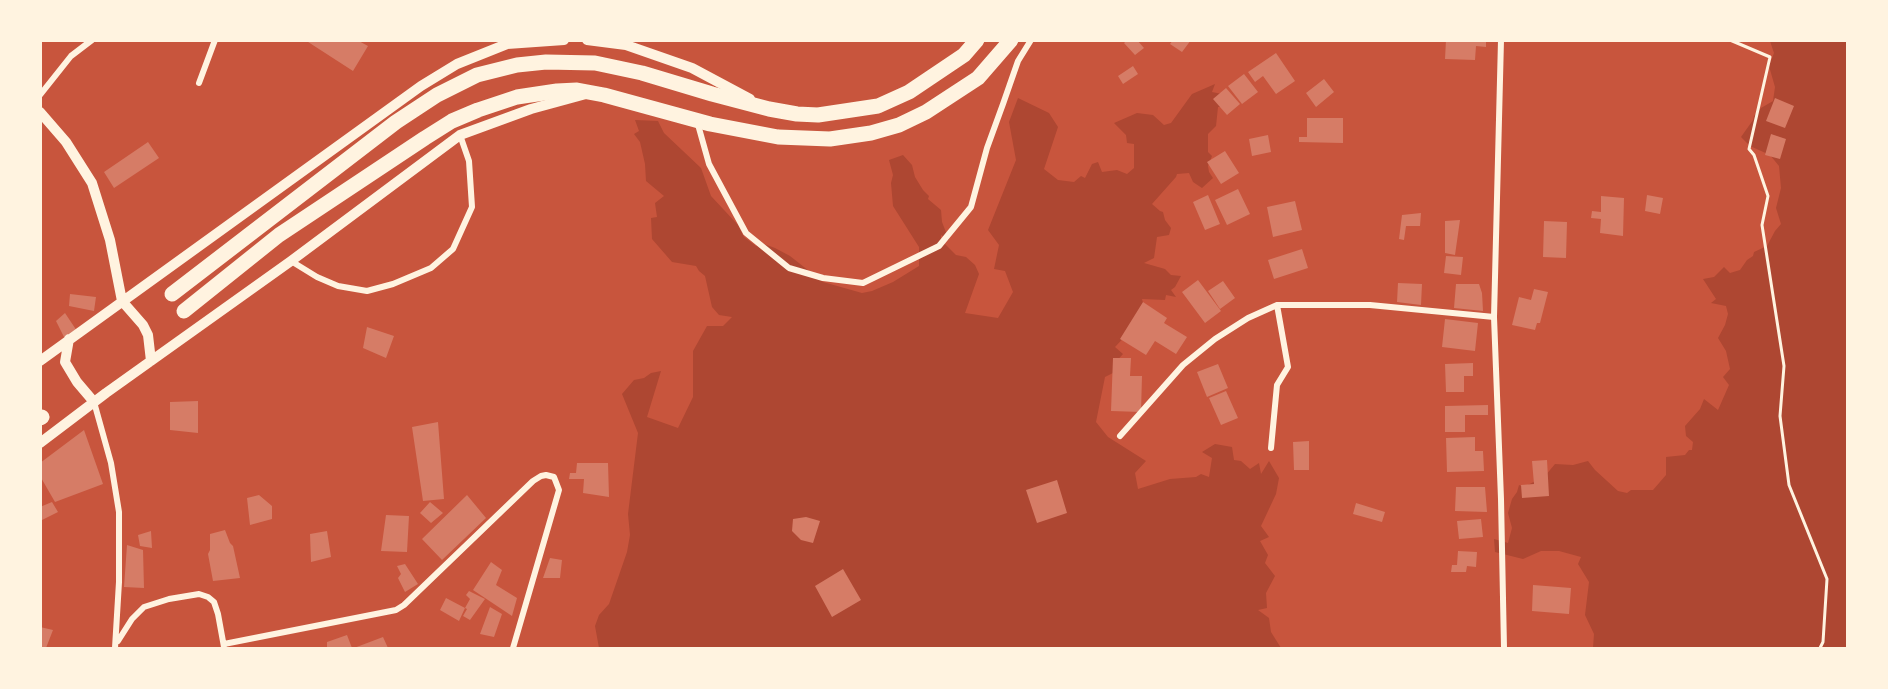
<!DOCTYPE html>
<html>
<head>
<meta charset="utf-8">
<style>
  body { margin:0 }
  #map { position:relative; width:1888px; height:689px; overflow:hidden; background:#c8553d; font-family:Mulish,sans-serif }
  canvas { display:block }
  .frame { position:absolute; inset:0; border:42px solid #fff3e0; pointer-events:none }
</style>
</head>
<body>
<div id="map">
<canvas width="1888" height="689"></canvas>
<div class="frame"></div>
</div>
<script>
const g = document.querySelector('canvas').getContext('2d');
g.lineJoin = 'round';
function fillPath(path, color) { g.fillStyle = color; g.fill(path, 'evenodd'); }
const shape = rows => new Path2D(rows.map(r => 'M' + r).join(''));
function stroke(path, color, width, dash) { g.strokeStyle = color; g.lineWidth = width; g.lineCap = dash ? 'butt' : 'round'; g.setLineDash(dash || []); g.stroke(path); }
fillPath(shape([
  [1770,41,1847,41,1847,648,1593,648,1594,634,1585,615,1589,582,1578,564,1581,557,1559,551,1541,551,1523,559,1495,552,1494,539,1508,543,1512,528,1508,513,1512,499,1517,492,1519,485,1524,487,1545,476,1555,464,1573,465,1588,461,1595,470,1618,491,1627,493,1631,490,1653,490,1666,475,1666,457,1685,455,1689,450,1692,450,1693,442,1686,436,1685,426,1700,409,1704,399,1718,410,1729,385,1723,377,1730,369,1726,351,1718,338,1725,325,1728,314,1726,306,1711,303,1716,299,1703,279,1714,277,1724,267,1730,273,1740,270,1747,260,1753,256,1754,252,1767,246,1775,231,1781,224,1776,208,1781,188,1779,166,1770,155,1750,146,1741,137,1753,120,1754,116,1761,108,1773,101,1775,87,1769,66,1774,53],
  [1215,84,1212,92,1222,94,1221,107,1218,107,1216,126,1208,134,1208,152,1212,156,1208,166,1209,172,1213,178,1202,188,1193,182,1189,173,1177,174,1176,177,1152,204,1160,211,1163,212,1165,220,1171,228,1169,235,1157,237,1154,258,1144,263,1165,269,1171,275,1181,276,1175,287,1171,290,1176,297,1166,295,1165,300,1142,299,1146,314,1115,347,1123,354,1113,365,1117,371,1105,377,1096,422,1108,437,1146,461,1135,473,1138,489,1170,479,1196,477,1201,474,1209,477,1212,458,1202,452,1215,444,1232,447,1234,460,1241,461,1250,469,1259,463,1261,474,1269,461,1279,478,1276,494,1261,526,1269,537,1260,541,1268,555,1265,563,1275,576,1266,593,1267,608,1258,610,1269,618,1271,632,1281,648,599,648,595,626,599,615,609,604,627,552,630,535,628,514,638,433,622,394,634,380,644,378,651,373,661,371,647,417,678,428,693,397,693,351,707,326,723,326,732,317,719,315,712,307,705,276,699,271,696,266,672,262,652,239,651,218,657,217,655,203,664,196,646,181,645,164,640,142,634,134,639,131,635,120,658,121,664,133,701,168,711,196,738,225,744,237,756,246,761,243,775,248,790,256,823,282,862,293,872,291,893,282,919,266,919,247,893,206,891,183,893,175,889,160,903,155,912,165,915,177,923,190,929,196,928,199,941,210,942,222,949,240,941,235,941,240,956,255,966,257,975,265,979,274,965,313,998,318,1013,292,1005,271,994,269,999,245,988,230,1016,160,1009,122,1018,98,1049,113,1058,127,1044,169,1058,180,1074,182,1081,176,1085,178,1092,164,1098,162,1102,172,1117,170,1127,174,1134,168,1134,144,1127,143,1126,135,1114,123,1137,113,1153,115,1164,125,1171,123,1192,94]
]), '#ae4732');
fillPath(shape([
  [305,40,357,40,368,46,353,71],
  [1127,40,1137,40,1144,48,1135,55,1124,43],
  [1173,40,1191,40,1182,52,1170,44],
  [1446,40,1486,40,1486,47,1476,46,1475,60,1445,59],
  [1276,53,1295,81,1276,94,1263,76,1255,82,1248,72],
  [1133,66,1138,74,1123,84,1118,76],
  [1244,74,1258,92,1242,104,1228,86],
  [1324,79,1334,92,1316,107,1306,93],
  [1226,88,1240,104,1227,115,1213,99],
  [1775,98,1794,106,1785,128,1766,121],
  [1307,118,1343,118,1343,143,1299,142,1299,137,1307,137],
  [1771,134,1786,139,1780,159,1765,155],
  [1268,135,1271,152,1252,156,1249,139],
  [148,142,159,158,114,188,104,172],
  [1225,151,1239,173,1221,184,1207,162],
  [1238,189,1250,214,1227,225,1215,200],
  [1208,195,1220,224,1205,230,1193,202],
  [1647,195,1663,198,1660,214,1645,211],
  [1601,196,1624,198,1623,236,1600,233,1601,219,1591,218,1592,211,1601,212],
  [1295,201,1302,230,1273,237,1267,207],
  [1421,213,1420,226,1406,226,1404,240,1399,239,1402,215],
  [1460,220,1455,255,1445,253,1445,221],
  [1544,221,1567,222,1566,258,1543,257],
  [1302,249,1308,268,1274,279,1268,260],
  [1446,256,1463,257,1461,275,1444,273],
  [1198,280,1221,311,1205,323,1182,292],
  [1223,281,1235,298,1220,309,1208,291],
  [1398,283,1422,284,1421,305,1397,302],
  [1456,284,1479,284,1482,293,1483,311,1454,308],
  [1534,289,1548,292,1540,323,1537,323,1535,330,1512,325,1519,297,1531,300],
  [70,294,96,297,94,311,69,306],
  [1143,302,1167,318,1164,323,1187,337,1176,354,1155,341,1146,355,1120,339],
  [65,313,77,331,65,339,56,321],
  [1445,319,1478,323,1475,351,1442,347],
  [367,327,394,336,386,358,363,348],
  [1113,358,1131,358,1130,376,1142,376,1141,412,1111,411],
  [1473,363,1473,376,1464,376,1464,392,1446,392,1445,364],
  [1218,364,1228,388,1207,397,1197,372],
  [1226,391,1238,418,1221,425,1209,398],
  [198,401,198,433,170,430,170,402],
  [1488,405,1488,415,1465,415,1465,432,1445,432,1445,406],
  [438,422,444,499,423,501,412,427],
  [84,430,103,484,55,502,40,476,40,463],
  [1475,437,1475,451,1483,451,1484,471,1447,472,1446,438],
  [1309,441,1309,470,1294,470,1293,442],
  [1547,460,1549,496,1522,498,1521,485,1534,484,1532,461],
  [577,463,608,463,609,497,583,493,584,479,569,479,570,473,576,473],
  [1057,480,1067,513,1037,523,1026,490],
  [1456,487,1485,487,1487,512,1455,511],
  [259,495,272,506,272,519,250,525,247,498],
  [467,495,486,518,442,560,422,539],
  [52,502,58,512,40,521,40,507],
  [430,502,443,513,431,523,420,513],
  [1356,503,1385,512,1382,522,1353,514],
  [386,515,409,516,407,552,381,551],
  [806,517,820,521,813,543,801,540,792,531,793,519],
  [1481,519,1483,537,1459,539,1457,521],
  [225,530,230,543,233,546,240,578,213,581,208,554,210,550,210,534],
  [151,531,152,548,140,546,138,535],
  [327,531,331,557,311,562,310,534],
  [127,545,143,550,144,588,124,587],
  [1458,551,1477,552,1476,567,1467,566,1466,572,1451,572,1452,565,1457,565],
  [550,558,562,560,560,578,543,578],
  [491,562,502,570,496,585,517,598,512,616,473,590],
  [405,564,418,584,405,592,398,578,401,574,397,566],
  [843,569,861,600,832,617,815,586],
  [1533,585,1571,588,1569,614,1532,611],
  [469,591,485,599,470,620,463,616,467,609,465,608,459,621,440,610,446,598,465,608,470,599,466,595],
  [490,607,502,614,494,637,480,634],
  [40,627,53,630,46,648,40,648],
  [347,635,352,648,327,648,327,642],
  [383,637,388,648,354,648]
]), '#d67c66');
stroke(shape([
  [1730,40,1770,57,1749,149,1754,155,1768,196,1762,225,1784,366,1780,416,1789,485,1827,579,1823,642,1820,648]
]), '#fff3e0', 3);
stroke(shape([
  [1501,40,1494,317,1501,499,1504,648],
  [199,83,215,40],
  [40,95,71,56,92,40],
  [697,121,709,164,746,233,789,268,823,278,863,283,939,246,971,207,987,148,1003,104,1018,61,1031,40],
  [291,261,317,277,338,286,367,291,393,284,431,268,453,249,472,207,469,161,460,135],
  [94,402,111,463,119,512,119,582,115,648],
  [1120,436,1183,365,1215,339,1248,318,1277,305,1370,305,1494,317],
  [1271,448,1277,385,1288,367,1277,305],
  [118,641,132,619,144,607,169,599,199,594,208,597,214,602,218,614,224,647],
  [224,644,396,610,404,605,533,481,541,476,546,475,554,477,559,490,513,648]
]), '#fff3e0', 6);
stroke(shape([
  [587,40,626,45,692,68,750,99],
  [40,112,66,142,92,183,110,240,122,301,143,325,148,335,151,361],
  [69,339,65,362,77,382,94,402],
  [40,361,421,86,457,64,507,44,564,40],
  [40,443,106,393,291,261,460,135,531,109,586,94]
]), '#fff3e0', 10);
stroke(shape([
  [172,294,396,122,437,95,477,75,517,65,546,62,595,63,642,73,712,94,769,109,797,114,818,115,878,106,909,92,964,55,977,40],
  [184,311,279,235,425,138,452,121,478,110,517,97,557,91,577,90,604,95,710,124,778,137,830,139,871,133,899,125,926,112,978,78,1011,40],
  [40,418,42,417]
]), '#fff3e0', 15);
</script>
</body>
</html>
